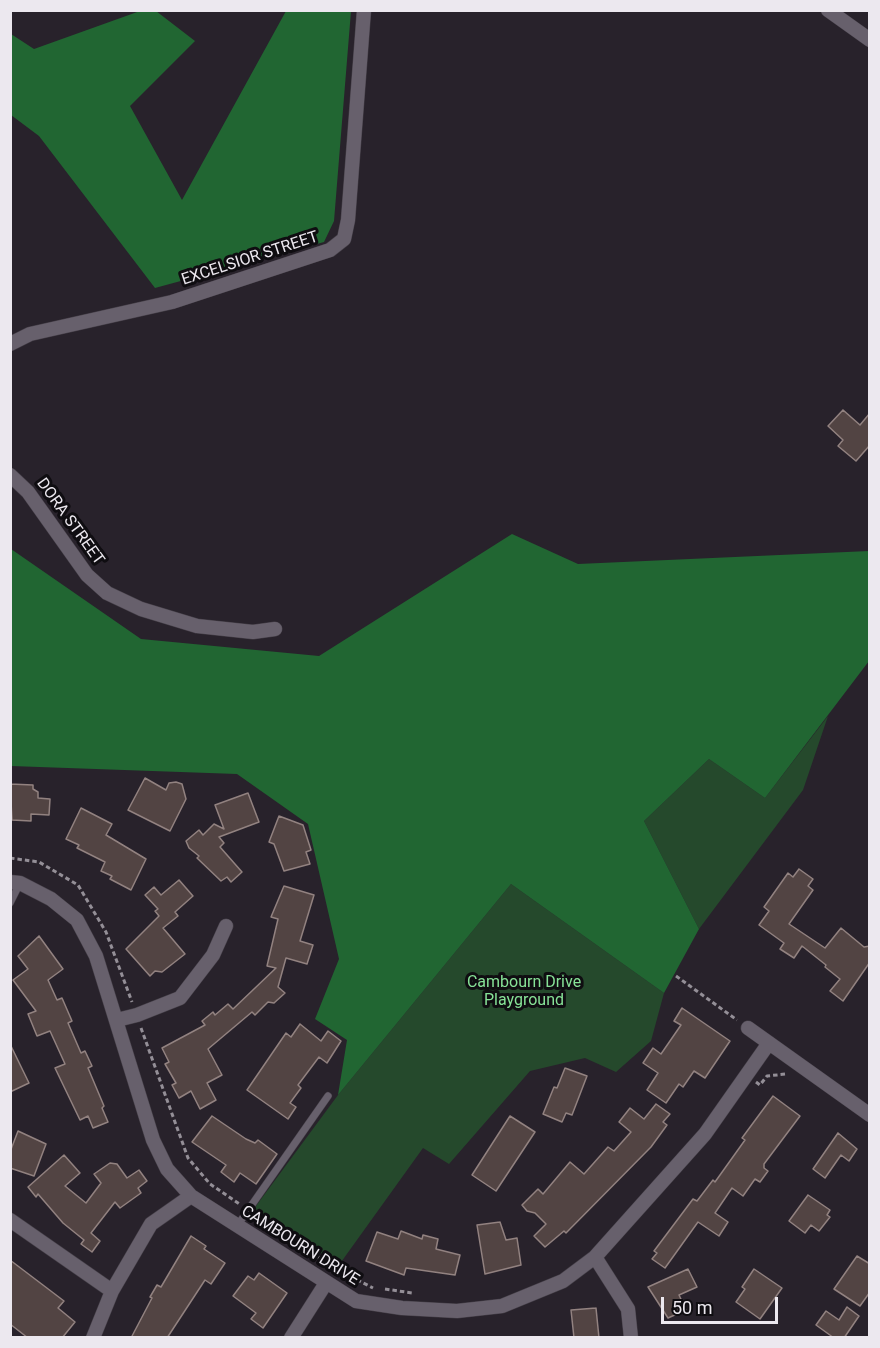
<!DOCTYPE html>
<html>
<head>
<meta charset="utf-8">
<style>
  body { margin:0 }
  #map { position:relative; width:880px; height:1348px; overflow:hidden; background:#28222b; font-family:Roboto,sans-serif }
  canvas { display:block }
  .frame { position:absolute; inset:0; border:12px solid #ece8ef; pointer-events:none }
  .scale { position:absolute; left:661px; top:1297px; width:117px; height:27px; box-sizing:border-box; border:3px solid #ece8ef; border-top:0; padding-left:8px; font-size:18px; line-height:21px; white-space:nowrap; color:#ece8ef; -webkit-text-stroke:4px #0f0d11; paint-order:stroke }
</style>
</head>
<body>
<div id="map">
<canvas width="880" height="1348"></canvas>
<div class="frame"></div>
<div class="scale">50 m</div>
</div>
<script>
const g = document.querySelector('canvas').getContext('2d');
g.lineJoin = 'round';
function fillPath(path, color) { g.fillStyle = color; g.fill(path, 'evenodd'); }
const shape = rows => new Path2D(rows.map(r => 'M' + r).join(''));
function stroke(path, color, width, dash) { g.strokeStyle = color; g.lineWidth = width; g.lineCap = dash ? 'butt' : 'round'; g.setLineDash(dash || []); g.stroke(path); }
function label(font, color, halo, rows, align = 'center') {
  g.font = font + ' Roboto,sans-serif'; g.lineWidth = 6; g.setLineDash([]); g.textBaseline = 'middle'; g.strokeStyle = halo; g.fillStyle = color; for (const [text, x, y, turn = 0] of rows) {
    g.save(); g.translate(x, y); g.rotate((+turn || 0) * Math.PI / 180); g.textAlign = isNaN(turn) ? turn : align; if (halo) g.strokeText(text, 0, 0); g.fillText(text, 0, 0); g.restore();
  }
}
fillPath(shape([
  [828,716,803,790,699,929,644,821,709,759,765,798],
  [511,884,664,993,651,1041,616,1072,585,1058,530,1071,449,1164,423,1148,339,1265,253,1210,338,1095]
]), '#25492c');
fillPath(shape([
  [156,11,195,41,130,106,182,200,286,11,351,11,334,221,324,242,155,288,39,136,11,115,11,34,34,49,140,11],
  [512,534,578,564,869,551,869,661,765,798,709,759,644,821,699,929,664,993,511,884,338,1095,347,1040,315,1019,339,959,308,824,237,774,11,766,11,549,141,639,319,656]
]), '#216632');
const building = shape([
  [843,410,860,425,870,413,870,445,856,461,838,446,843,440,828,426,843,410],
  [145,778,166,790,169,783,176,782,182,784,186,799,170,831,128,810,145,778],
  [10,784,33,785,33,789,38,792,38,798,50,799,49,815,31,814,31,821,12,820,10,784],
  [248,793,259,822,219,837,224,843,220,847,242,872,231,882,227,877,221,881,197,858,199,856,189,848,186,841,199,830,203,835,214,824,224,829,215,805,248,793],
  [81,808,112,824,106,835,146,859,131,890,110,879,112,876,101,871,105,862,77,848,79,845,66,839,81,808],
  [279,816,303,825,311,850,306,852,310,864,284,871,274,844,269,842,279,816],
  [799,869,813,879,808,886,813,890,789,924,825,948,841,928,864,947,870,946,870,962,843,1001,830,991,840,979,825,967,826,965,802,946,794,958,780,949,784,943,759,925,769,911,764,907,788,873,793,877,799,869],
  [179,880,193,896,175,912,178,916,163,928,185,954,162,972,155,971,150,976,126,949,159,916,155,911,158,909,145,895,154,887,161,895,179,880],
  [284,886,314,895,300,941,313,945,307,964,286,958,278,987,285,993,274,1003,268,1002,255,1015,252,1012,208,1049,222,1075,207,1083,216,1100,200,1109,191,1091,179,1098,172,1085,176,1083,165,1064,169,1062,162,1048,205,1025,202,1021,213,1012,215,1015,228,1004,233,1009,276,968,267,966,278,919,271,917,284,886],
  [39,936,63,969,48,980,57,1000,62,998,72,1021,68,1023,81,1053,85,1051,92,1066,88,1068,104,1106,102,1108,108,1122,93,1128,88,1116,80,1120,55,1068,65,1064,50,1031,37,1036,28,1014,36,1011,13,980,28,969,18,956,39,936],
  [682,1008,730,1041,705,1078,694,1071,683,1087,679,1084,666,1103,647,1090,658,1073,643,1063,653,1048,661,1054,681,1025,674,1021,682,1008],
  [300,1024,321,1041,328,1031,341,1041,327,1063,319,1057,298,1085,301,1088,290,1103,296,1107,288,1119,247,1090,286,1033,291,1037,300,1024],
  [10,1044,29,1083,10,1092,10,1044],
  [565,1068,587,1076,572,1115,566,1113,562,1122,543,1114,554,1087,557,1088,565,1068],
  [773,1096,800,1116,764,1164,764,1168,768,1171,760,1182,755,1179,743,1196,732,1188,715,1213,728,1222,719,1236,698,1222,665,1268,652,1259,657,1253,654,1251,693,1199,697,1201,713,1180,715,1182,745,1140,742,1138,773,1096],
  [656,1104,670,1114,663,1122,667,1125,651,1147,566,1233,564,1231,545,1247,534,1236,546,1224,535,1213,527,1211,522,1205,538,1189,543,1194,570,1162,584,1174,608,1147,614,1151,631,1132,619,1122,630,1108,644,1119,656,1104],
  [212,1116,246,1139,255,1143,258,1140,277,1154,256,1184,240,1173,234,1182,221,1172,226,1165,192,1142,212,1116],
  [510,1116,535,1132,496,1191,472,1175,510,1116],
  [18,1131,46,1144,34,1176,10,1168,10,1152,18,1131],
  [838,1133,857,1149,849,1161,841,1155,825,1178,813,1169,838,1133],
  [64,1155,80,1173,65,1186,86,1203,101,1183,94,1174,110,1163,117,1164,127,1178,139,1170,147,1181,138,1188,141,1193,120,1208,115,1202,91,1233,100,1241,92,1252,81,1244,84,1240,63,1223,38,1194,36,1197,28,1187,64,1155],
  [808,1195,830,1210,827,1215,830,1217,819,1231,811,1225,805,1233,789,1221,808,1195],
  [500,1222,506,1240,517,1238,521,1265,485,1274,477,1225,500,1222],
  [401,1231,422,1239,423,1235,438,1239,436,1249,460,1255,455,1275,406,1268,404,1275,366,1261,377,1232,398,1239,401,1231],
  [191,1236,206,1246,204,1249,225,1263,211,1284,205,1280,167,1338,131,1338,152,1298,150,1297,157,1285,161,1287,191,1236],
  [857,1256,870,1264,870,1292,860,1306,834,1289,857,1256],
  [10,1260,64,1301,58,1308,75,1322,62,1338,28,1338,10,1324,10,1260],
  [688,1269,697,1287,679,1295,686,1310,668,1318,648,1287,688,1269],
  [754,1269,782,1288,760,1319,736,1302,745,1289,742,1287,754,1269],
  [259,1273,287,1293,263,1328,251,1319,256,1313,233,1296,248,1276,254,1280,259,1273],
  [847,1307,859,1316,844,1338,834,1338,816,1325,826,1311,839,1320,847,1307],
  [596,1308,599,1338,574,1338,571,1310,596,1308]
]);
fillPath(building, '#524443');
stroke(building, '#928280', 1.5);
const service = shape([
  [10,903,20,883],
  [237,1226,328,1096]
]);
const minor = shape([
  [828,10,870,40],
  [10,344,30,334,172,302,330,250,344,239,348,220,364,10],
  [10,475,28,492,87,575,107,593,141,609,197,626,253,632,275,629],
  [10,882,20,883,51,899,77,920,96,956,153,1140,167,1169,191,1196,356,1301,402,1308,457,1311,502,1306,563,1281,595,1257,705,1134,769,1043],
  [117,1020,137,1015,180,998,213,955,226,926],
  [748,1028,870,1115],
  [10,1220,112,1291],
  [595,1257,628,1309,631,1338],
  [93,1338,112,1291,151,1224,191,1196],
  [291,1338,326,1283]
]);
stroke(service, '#464049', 8);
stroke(minor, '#464049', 15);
stroke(shape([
  [10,858,39,862,78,885,106,932,132,1002],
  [676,976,737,1020],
  [141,1028,188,1158,210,1184,241,1205],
  [756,1082,760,1085,767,1076,786,1074],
  [256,1215,336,1269,373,1288],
  [385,1289,412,1293]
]), '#948f97', 3, [4.5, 3]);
stroke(service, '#67606c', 7);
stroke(minor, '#67606c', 14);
label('16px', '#ece8ef', '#0f0d11', [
  ["EXCELSIOR STREET",250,259,-18],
  ["DORA STREET",70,522,54],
  ["CAMBOURN DRIVE",300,1246,32]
]);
label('16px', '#87e297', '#0f0d11', [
  ["Cambourn Drive",524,983],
  ["Playground",524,1001]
]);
</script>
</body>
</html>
